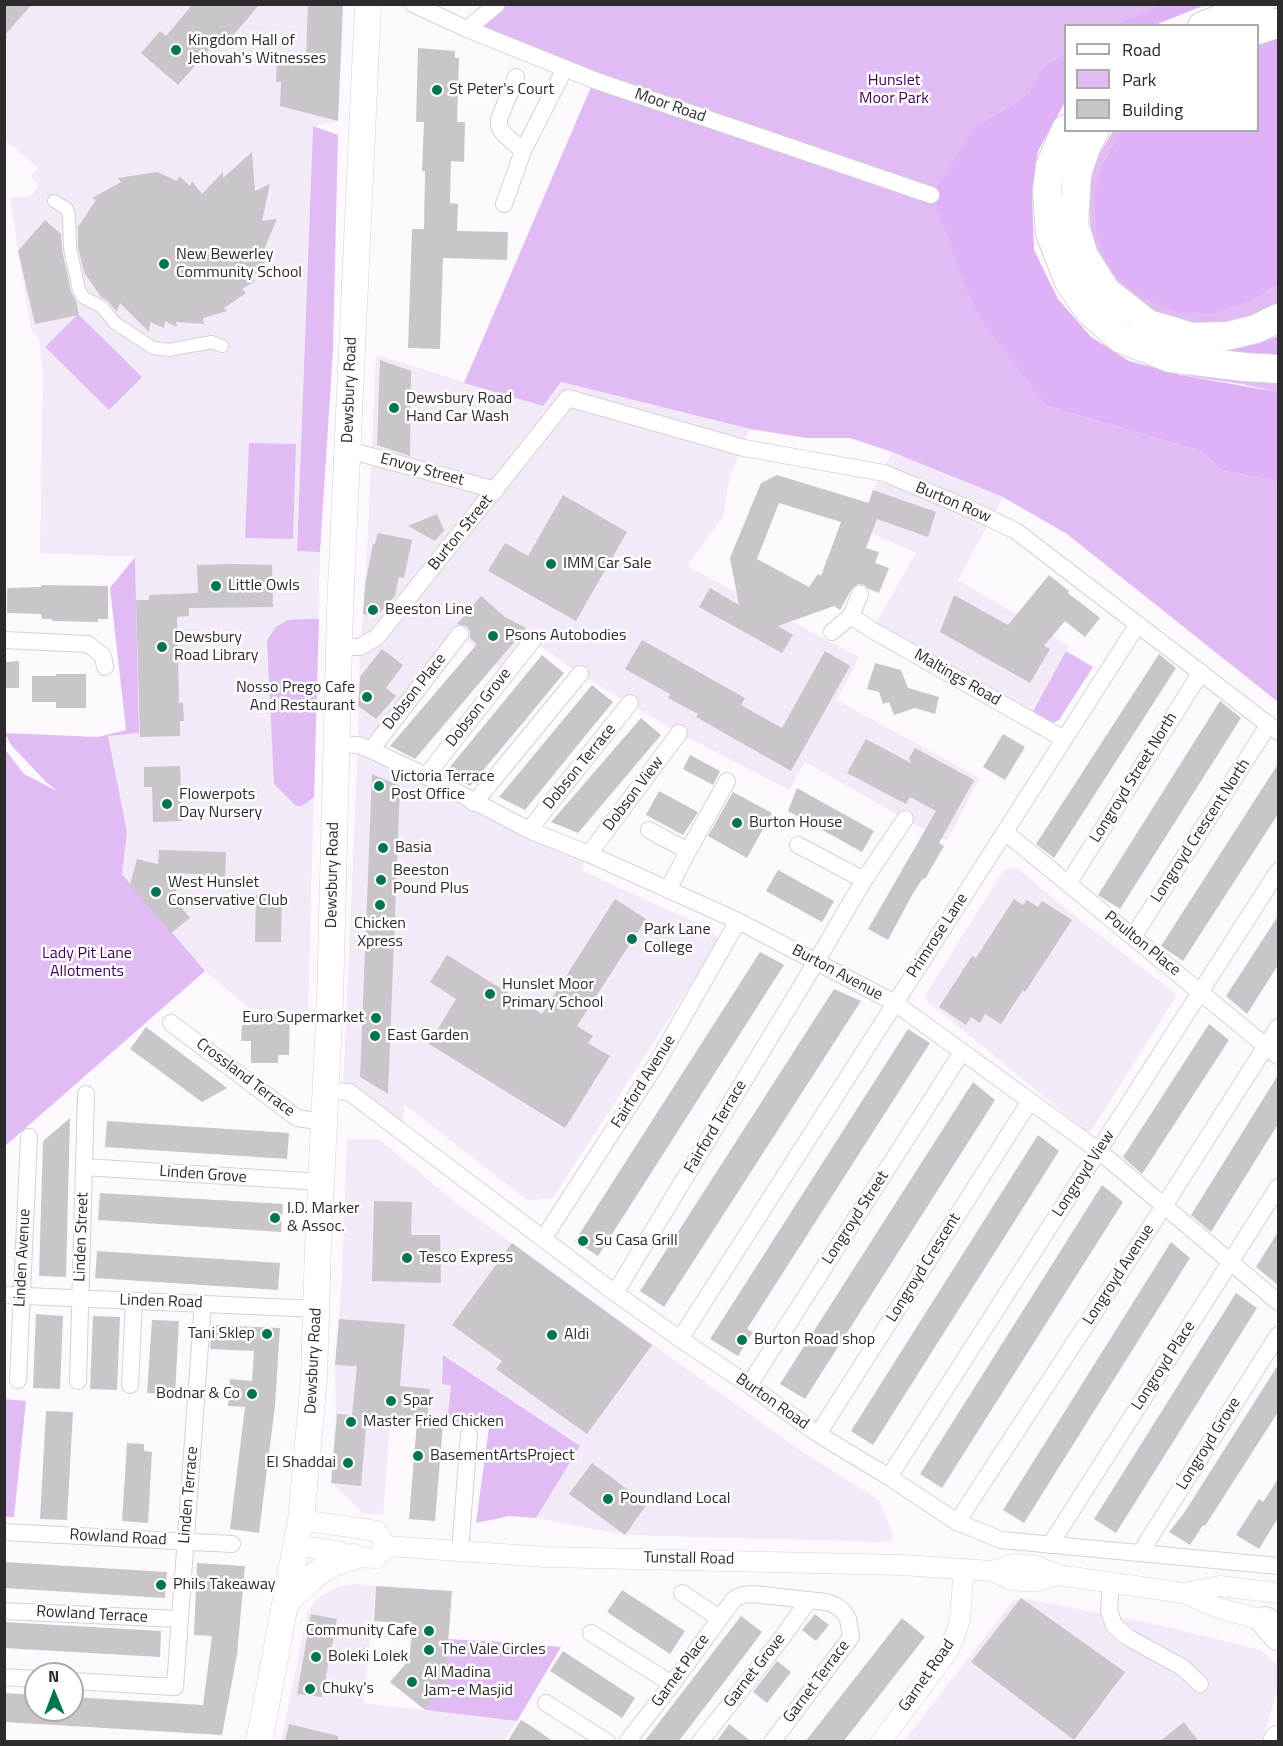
<!DOCTYPE html>
<html>
<head>
<meta charset="utf-8">
<style>
  body { margin:0 }
  #map { position:relative; width:1283px; height:1746px; overflow:hidden; background:#fdf9ff; font-family:"Titillium Web",sans-serif }
  canvas { display:block }
  .frame { position:absolute; inset:0; border:6px solid #2d2b2d; pointer-events:none }
  .legend { position:absolute; left:1064px; top:24px; width:195px; height:108px; box-sizing:border-box; background:#fff; border:2px solid #abaaab; margin:0; padding:8px 10px; list-style:none; font-size:18px; color:#2d2b2d }
  .legend li { display:flex; align-items:center; gap:12px; height:30px }
  .legend b { width:30px; border:2px solid #abaaab }
  .north { position:absolute; left:24px; top:1662px; width:60px; height:60px; box-sizing:border-box; background:#fff; border:2px solid #abaaab; border-radius:50%; rotate:359deg; font-size:16px; font-weight:700; line-height:24px; text-align:center; color:#2d2b2d }
  .north::after { content:''; display:block; margin:auto; width:21px; height:27px; background:#047550; clip-path:polygon(50% 0,100% 100%,50% 72%,0 100%) }
</style>
</head>
<body>
<div id="map">
<canvas width="1283" height="1746"></canvas>
<div class="frame"></div>
<ul class="legend">
<li><b style="height:8px;background:#fff"></b>Road</li>
<li><b style="height:16px;background:#e1bcf4"></b>Park</li>
<li><b style="height:16px;background:#c9c5cb"></b>Building</li>
</ul>
<div class="north">N</div>
</div>
<script>
const g = document.querySelector('canvas').getContext('2d');
g.lineJoin = 'round';
function fillPath(path, color) { g.fillStyle = color; g.fill(path, 'evenodd'); }
const shape = rows => new Path2D(rows.map(r => 'M' + r).join(''));
function stroke(path, color, width, dash) { g.strokeStyle = color; g.lineWidth = width; g.lineCap = dash ? 'butt' : 'round'; g.setLineDash(dash || []); g.stroke(path); }
function label(font, color, halo, rows, align = 'center') {
  g.font = font + ' "Titillium Web",sans-serif'; g.lineWidth = 5; g.setLineDash([]); g.textBaseline = 'middle'; g.strokeStyle = halo; g.fillStyle = color; for (const [text, x, y, turn = 0] of rows) {
    g.save(); g.translate(x, y); g.rotate((+turn || 0) * Math.PI / 180); g.textAlign = isNaN(turn) ? turn : align; if (halo) g.strokeText(text, 0, 0); g.fillText(text, 0, 0); g.restore();
  }
}
fillPath(shape([
  [4,5,343,5,338,121,313,126,297,551,320,552,308,1013,249,1008,205,971,122,874,127,832,107,736,139,733,135,557,40,553,43,372,39,338,31,331,10,198,31,196,39,185,30,177,38,168,5,140],
  [376,355,543,406,561,382,750,429,730,476,723,517,687,566,859,657,837,700,979,778,947,841,905,819,805,762,789,790,679,733,580,674,533,641,506,674,460,634,371,750,589,854,581,870,710,929,716,936,718,943,553,1198,528,1201,404,1104,403,1131,343,1091,358,745,360,647,365,594],
  [892,452,1003,497,958,580,1069,646,1031,715,872,630,916,553,855,526],
  [1016,867,1076,917,1175,993,1175,998,1091,1131,1086,1131,927,1001,926,994,1003,871],
  [347,1139,379,1139,460,1206,801,1451,879,1500,893,1535,891,1541,885,1542,625,1535,536,1518,579,1446,444,1355,442,1384,451,1386,447,1422,390,1420,383,1515,362,1513,331,1481,336,1415,335,1365,342,1279],
  [355,1584,376,1586,363,1703,517,1721,504,1741,281,1742,307,1613,315,1601,325,1593,340,1586],
  [1021,1598,1155,1624,1261,1650,1278,1665,1278,1689,1262,1741,903,1742,1012,1602]
]), '#f2eaf7');
fillPath(shape([
  [497,5,1165,5,1114,25,1066,26,1065,53,1041,68,1029,92,1012,105,977,125,1047,406,1200,451,1223,471,1278,481,1278,702,1067,534,1003,497,892,452,850,438,806,438,750,429,561,382,543,406,464,383,594,80,466,30],
  [313,126,338,135,333,349,320,552,297,551],
  [1113,131,1120,131,1103,163,1254,300,1278,284,1278,304,1258,317,1215,327,1175,321,1139,304,1108,275,1092,241,1088,197,1095,161],
  [78,314,142,377,109,410,45,347],
  [1180,375,1278,381,1278,392,1242,384],
  [249,443,296,444,293,539,245,538],
  [135,557,139,733,108,736,127,832,122,874,205,971,5,1146,4,748,24,774,57,791,46,782,11,745,5,733,98,737,126,730,110,588],
  [306,619,319,619,314,797,302,806,296,806,274,784,267,640,276,627,288,620],
  [1066,651,1093,667,1059,720,1051,724,1031,715],
  [443,1355,580,1446,536,1518,510,1516,476,1523,489,1427,447,1422,451,1386,442,1384],
  [5,1399,26,1401,14,1517,5,1517],
  [448,1639,521,1643,561,1647,517,1721,425,1710,445,1682,440,1677]
]), '#e1bcf4');
fillPath(shape([
  [1165,4,1205,5,1155,25,1114,25],
  [1278,37,1278,284,1254,300,1212,313,1175,312,1140,297,1113,273,1097,240,1094,197,1103,163,1120,131,1258,130,1258,44],
  [1065,53,1065,102,1038,151,1032,193,1034,250,1058,299,1091,337,1129,361,1180,375,1278,392,1278,481,1223,471,1200,451,1047,406,987,327,973,305,932,195,977,125,1012,105,1029,92,1041,68],
  [1278,336,1278,359,1229,360,1230,349,1257,344]
]), '#dfb1f6');
fillPath(shape([
  [4,4,32,4,4,36],
  [193,4,260,4,230,39,223,34,178,85,141,53,160,31,166,36],
  [308,4,343,4,338,121,280,106,281,82,276,82,277,58,306,59],
  [418,48,455,51,455,58,459,58,457,122,465,122,464,162,451,161,450,203,458,204,457,231,508,232,507,260,443,258,440,349,408,348,412,229,424,229,425,171,422,171,424,122,416,122],
  [252,152,255,191,270,184,262,221,277,219,263,252,273,253,252,278,255,281,242,289,246,293,224,308,227,311,203,318,204,324,176,322,177,327,165,321,164,328,150,322,149,332,120,303,117,312,108,301,101,297,84,272,78,247,78,227,96,200,92,198,121,182,118,178,157,172,177,181,179,176,190,186,192,181,202,194,223,172,223,178],
  [45,220,61,234,62,250,71,292,76,301,79,315,35,324,18,251],
  [380,360,411,371,410,456,377,445],
  [777,475,869,503,873,490,936,512,928,537,877,519,866,548,879,552,875,563,889,568,879,593,869,589,864,585,858,584,851,590,840,610,834,606,778,626,793,635,782,653,699,607,710,588,739,605,730,558,761,483],
  [779,503,841,522,821,576,818,574,809,587,757,559],
  [563,495,627,532,576,621,488,571,505,543,528,556],
  [437,514,444,530,435,541,408,526],
  [378,533,412,540,404,578,399,577,395,596,377,616,363,614,365,585,373,544,375,544],
  [233,564,272,565,273,607,189,608,189,616,177,617,179,703,183,703,184,721,180,721,180,736,140,737,136,600,149,600,149,595,198,593,197,565],
  [1049,575,1069,591,1068,593,1100,618,1085,637,1065,621,1044,646,1050,649,1030,683,940,632,954,595,1008,625],
  [41,585,108,586,108,619,98,619,98,622,52,621,52,619,42,619,41,614,7,613,7,588,41,587],
  [481,596,505,617,526,628,415,759,390,746,477,644,470,638,470,631,467,626,457,624],
  [642,640,745,698,741,705,782,728,825,651,850,666,791,771,696,717,698,714,668,698,670,694,625,669],
  [382,649,403,665,386,688,396,696,376,719,358,706,360,677],
  [1159,654,1176,668,1054,858,1036,844],
  [542,655,564,673,522,724,470,786,445,773],
  [19,661,19,688,4,688,4,662],
  [875,663,901,670,908,688,939,697,935,714,915,708,894,715,889,702,883,704,879,692,867,689],
  [56,674,86,674,86,708,56,708,56,702,32,702,32,676,56,676],
  [592,685,613,702,590,730,525,810,499,797],
  [1220,701,1241,718,1120,909,1098,895],
  [641,718,661,735,578,833,551,822],
  [1003,734,1025,747,1005,780,983,767],
  [866,739,911,763,909,758,915,748,974,780,939,843,944,846,925,879,923,878,912,895,888,940,868,929,936,811,910,797,906,804,847,773],
  [690,755,720,771,713,785,683,769],
  [1278,764,1278,814,1183,961,1161,946],
  [180,766,182,821,153,822,152,787,144,787,144,767],
  [372,774,400,786,388,1094,360,1077],
  [797,788,874,831,862,852,788,811],
  [659,791,698,812,683,835,646,815],
  [733,792,772,813,747,858,708,836],
  [159,850,226,852,225,880,201,874,167,873,179,888,171,895,190,918,171,933,130,885,137,859,158,864],
  [778,870,834,901,822,922,766,891],
  [256,895,282,895,281,942,255,942],
  [615,899,646,919,577,1026,593,1036,588,1043,610,1056,565,1128,429,1044,456,999,430,982,447,955,542,1014],
  [1014,899,1023,905,1027,900,1038,907,1042,901,1072,920,1025,992,1023,990,1001,1024,985,1014,980,1023,971,1017,966,1025,939,1007,972,956,976,958],
  [1278,916,1278,965,1247,1014,1226,996],
  [760,952,784,965,598,1256,575,1241],
  [834,989,861,1001,664,1307,640,1291],
  [252,1014,290,1014,289,1055,278,1055,278,1063,251,1063,251,1041,241,1041,242,1025,252,1025],
  [1209,1024,1229,1040,1142,1174,1123,1157],
  [146,1027,182,1054,227,1088,202,1102,130,1049],
  [908,1029,930,1043,747,1329,753,1332,738,1356,710,1339],
  [1278,1075,1278,1124,1211,1232,1191,1215],
  [973,1082,995,1100,805,1399,780,1384],
  [70,1118,66,1277,39,1276,43,1141],
  [107,1121,289,1133,287,1159,105,1147],
  [1038,1135,1059,1151,873,1445,851,1431],
  [1102,1185,1123,1202,942,1488,920,1474],
  [100,1193,283,1204,281,1232,98,1220],
  [374,1201,412,1202,411,1235,440,1235,441,1283,372,1281],
  [1278,1232,1278,1285,1256,1267],
  [1171,1242,1190,1258,1024,1523,1003,1510],
  [512,1243,652,1345,587,1434,496,1369,502,1361,452,1325],
  [97,1251,280,1263,278,1290,95,1278],
  [1236,1293,1257,1308,1116,1533,1094,1519],
  [36,1314,63,1316,60,1389,33,1388],
  [93,1316,120,1317,117,1390,90,1389],
  [339,1319,405,1324,400,1386,430,1389,427,1421,367,1415,361,1486,331,1483,337,1414,352,1415,357,1366,335,1365],
  [152,1320,179,1321,175,1395,147,1393],
  [212,1325,280,1328,275,1406,259,1533,230,1529,245,1407,228,1406,230,1379,252,1381,254,1351,210,1349],
  [1278,1365,1278,1412,1205,1526,1203,1525,1190,1545,1169,1532,1184,1513],
  [46,1411,73,1412,67,1520,40,1519],
  [417,1421,443,1424,435,1521,409,1519],
  [127,1443,144,1444,144,1451,152,1452,148,1523,122,1521],
  [592,1463,647,1504,625,1535,569,1494],
  [1278,1479,1278,1518,1259,1549,1236,1535,1259,1499,1263,1502],
  [4,1562,167,1572,165,1598,4,1588],
  [197,1563,245,1566,237,1655,222,1735,4,1722,4,1693,36,1695,36,1710,72,1710,72,1697,203,1705,212,1636,194,1635],
  [376,1586,452,1591,445,1682,425,1710,390,1682,409,1660,413,1624,374,1621],
  [622,1590,685,1631,670,1654,607,1612],
  [1021,1598,1125,1672,1074,1740,971,1662],
  [311,1614,337,1619,322,1697,297,1694],
  [815,1614,829,1625,816,1641,802,1630],
  [741,1616,762,1632,741,1660,678,1742,644,1742],
  [902,1618,925,1637,843,1742,805,1742],
  [4,1622,161,1631,160,1657,4,1648],
  [563,1651,635,1698,622,1718,550,1671],
  [777,1661,791,1672,767,1703,753,1692],
  [521,1720,534,1728,554,1742,507,1742],
  [1184,1722,1199,1742,1159,1742],
  [289,1724,338,1736,338,1742,285,1742],
  [729,1724,752,1742,716,1742]
]), '#c9c5cb');
const pedestrian = shape([
  [54,201,67,209,69,216,70,248,79,290,83,297,102,307,115,323,153,348,169,350,212,342,222,346]
]);
const minor = shape([
  [413,4,467,29,594,80,931,195],
  [467,29,497,4],
  [516,77,499,119,499,126,502,132,523,151],
  [504,204,523,151,565,68],
  [348,450,496,490],
  [851,616,872,630,1064,739],
  [832,632,851,616,860,594],
  [4,640,88,644,103,656,105,667],
  [340,647,360,647,377,637,568,398,744,448,884,473,972,510,1016,531,1278,732],
  [337,744,358,745,371,750,426,776,529,830,589,854,738,921,895,1003,1099,1151,1278,1302],
  [371,750,460,634],
  [426,776,532,641],
  [474,803,580,674],
  [529,830,630,703],
  [649,830,688,851,668,890],
  [1005,832,1278,1056],
  [798,845,864,880],
  [688,851,727,781],
  [589,854,679,733],
  [1068,884,1201,672],
  [1133,937,1269,724],
  [171,1023,297,1118,324,1122],
  [326,1090,349,1092,615,1293,680,1339,749,1385,818,1434,889,1477,957,1522,1001,1540,1278,1566],
  [84,1167,321,1182],
  [543,1239,655,1066,738,921],
  [615,1293,816,962,864,880,905,819],
  [4,1295,317,1309],
  [680,1339,1138,624],
  [18,1380,29,1137],
  [78,1381,86,1094],
  [130,1385,134,1301],
  [749,1385,962,1052],
  [818,1434,1030,1101],
  [889,1477,1278,871],
  [957,1522,1164,1206,1278,1027],
  [4,1532,232,1544],
  [1050,1545,1278,1187],
  [460,1552,469,1434],
  [1140,1553,1278,1335],
  [1111,1583,1109,1611,1114,1625,1127,1637,1182,1667,1200,1684],
  [682,1593,719,1618],
  [4,1611,179,1619],
  [591,1633,672,1684],
  [4,1677,36,1679],
  [72,1681,175,1687,203,1304],
  [546,1703,607,1742],
  [627,1742,672,1684,734,1599,743,1595,753,1594,826,1602,835,1605,843,1611,848,1619,851,1637,772,1742],
  [700,1742,781,1639,809,1600]
]);
const tertiary = shape([
  [301,1520,377,1531,386,1546],
  [296,1545,336,1551,353,1557,376,1558,386,1546],
  [386,1546,546,1557,902,1565,992,1571,1012,1580,1024,1581,1036,1581,1058,1575],
  [992,1571,1014,1564,1036,1566,1058,1575,1184,1593,1215,1607,1277,1624],
  [1184,1593,1220,1586,1278,1593],
  [881,1742,948,1651,956,1633,960,1618,964,1569]
]);
const primary = shape([
  [287,1601,310,1579,323,1569,333,1563,353,1557],
  [259,1742,301,1520,314,1378,318,1247,330,999,340,609,368,4]
]);
const motorway = shape([
  [1202,26,1260,4],
  [1258,30,1278,23],
  [1066,129,1050,166,1047,191,1050,233,1069,282,1089,311,1121,339,1170,358,1244,367,1278,369],
  [1095,130,1087,145,1077,173,1074,223,1084,256,1106,291,1148,324,1192,337,1227,336,1256,329,1278,318],
  [1265,1621,1278,1636],
  [1278,1742,1278,1740]
]);
stroke(pedestrian, '#d5d1d7', 14);
stroke(minor, '#d5d1d7', 18);
stroke(tertiary, '#d5d1d7', 21);
stroke(primary, '#d5d1d7', 27);
stroke(motorway, '#d5d1d7', 30);
stroke(pedestrian, '#fff', 12);
stroke(minor, '#fff', 16);
stroke(tertiary, '#fff', 20);
stroke(primary, '#fff', 26);
stroke(motorway, '#fff', 28);
for (const [x, y, r, color] of [
  [176,50,6,"#047550"],
  [437,90,6,"#047550"],
  [164,264,6,"#047550"],
  [394,408,6,"#047550"],
  [551,564,6,"#047550"],
  [216,586,6,"#047550"],
  [373,610,6,"#047550"],
  [493,636,6,"#047550"],
  [162,647,6,"#047550"],
  [367,697,6,"#047550"],
  [379,786,6,"#047550"],
  [167,804,6,"#047550"],
  [737,823,6,"#047550"],
  [383,848,6,"#047550"],
  [381,880,6,"#047550"],
  [156,892,6,"#047550"],
  [380,905,6,"#047550"],
  [632,939,6,"#047550"],
  [490,994,6,"#047550"],
  [376,1018,6,"#047550"],
  [375,1036,6,"#047550"],
  [275,1218,6,"#047550"],
  [583,1241,6,"#047550"],
  [407,1258,6,"#047550"],
  [267,1334,6,"#047550"],
  [552,1335,6,"#047550"],
  [742,1340,6,"#047550"],
  [252,1394,6,"#047550"],
  [391,1401,6,"#047550"],
  [351,1422,6,"#047550"],
  [418,1456,6,"#047550"],
  [348,1463,6,"#047550"],
  [608,1499,6,"#047550"],
  [161,1585,6,"#047550"],
  [429,1631,6,"#047550"],
  [429,1650,6,"#047550"],
  [316,1657,6,"#047550"],
  [412,1682,6,"#047550"],
  [310,1689,6,"#047550"]
]) { const dot = new Path2D(); dot.arc(x, y, r, 0, 2 * Math.PI); g.fillStyle = color; g.fill(dot); stroke(dot, '#fff', 2); }
label('16px', '#2d2b2d', '#fff', [
  ["Kingdom Hall of",188,41],
  ["Jehovah's Witnesses",188,59],
  ["St Peter's Court",449,90],
  ["New Bewerley",176,255],
  ["Community School",176,273],
  ["Dewsbury Road",406,399],
  ["Hand Car Wash",406,417],
  ["IMM Car Sale",563,564],
  ["Little Owls",228,586],
  ["Beeston Line",385,610],
  ["Psons Autobodies",505,636],
  ["Dewsbury",174,638],
  ["Road Library",174,656],
  ["Nosso Prego Cafe",355,688,"right"],
  ["And Restaurant",355,706,"right"],
  ["Victoria Terrace",391,777],
  ["Post Office",391,795],
  ["Flowerpots",179,795],
  ["Day Nursery",179,813],
  ["Burton House",749,823],
  ["Basia",395,848],
  ["Beeston",393,871],
  ["Pound Plus",393,889],
  ["West Hunslet",168,883],
  ["Conservative Club",168,901],
  ["Chicken",380,924,"center"],
  ["Xpress",380,942,"center"],
  ["Park Lane",644,930],
  ["College",644,948],
  ["Hunslet Moor",502,985],
  ["Primary School",502,1003],
  ["Euro Supermarket",364,1018,"right"],
  ["East Garden",387,1036],
  ["I.D. Marker",287,1209],
  ["& Assoc.",287,1227],
  ["Su Casa Grill",595,1241],
  ["Tesco Express",419,1258],
  ["Tani Sklep",255,1334,"right"],
  ["Aldi",564,1335],
  ["Burton Road shop",754,1340],
  ["Bodnar & Co",240,1394,"right"],
  ["Spar",403,1401],
  ["Master Fried Chicken",363,1422],
  ["BasementArtsProject",430,1456],
  ["El Shaddai",336,1463,"right"],
  ["Poundland Local",620,1499],
  ["Phils Takeaway",173,1585],
  ["Community Cafe",417,1631,"right"],
  ["The Vale Circles",441,1650],
  ["Boleki Lolek",328,1657],
  ["Al Madina",424,1673],
  ["Jam-e Masjid",424,1691],
  ["Chuky's",322,1689]
], 'left');
label('16px', '#410357', '#fff', [
  ["Hunslet",894,81],
  ["Moor Park",894,99],
  ["Lady Pit Lane",87,954],
  ["Allotments",87,972]
]);
label('16px', '#2d2b2d', '#fff', [
  ["Moor Road",670,106,19],
  ["Dewsbury Road",350,390,-88],
  ["Envoy Street",422,470,15],
  ["Burton Row",953,503,23],
  ["Burton Street",461,533,-51],
  ["Maltings Road",957,678,30],
  ["Dobson Place",415,692,-52],
  ["Dobson Grove",479,708,-52],
  ["Dobson Terrace",580,767,-51],
  ["Longroyd Street North",1134,778,-58],
  ["Dobson View",634,794,-53],
  ["Longroyd Crescent North",1201,831,-57],
  ["Dewsbury Road",333,875,-89],
  ["Primrose Lane",938,936,-57],
  ["Poulton Place",1142,944,39],
  ["Burton Avenue",837,973,28],
  ["Crossland Terrace",245,1078,37],
  ["Fairford Avenue",644,1082,-58],
  ["Fairford Terrace",716,1127,-59],
  ["Longroyd View",1084,1174,-57],
  ["Linden Grove",203,1175,4],
  ["Longroyd Street",856,1218,-57],
  ["Linden Street",82,1237,-88],
  ["Linden Avenue",23,1258,-87],
  ["Longroyd Crescent",924,1268,-58],
  ["Longroyd Avenue",1119,1275,-57],
  ["Linden Road",161,1302,2],
  ["Dewsbury Road",314,1361,-87],
  ["Longroyd Place",1164,1366,-57],
  ["Burton Road",772,1402,35],
  ["Longroyd Grove",1209,1444,-58],
  ["Linden Terrace",189,1495,-85],
  ["Rowland Road",118,1538,3],
  ["Tunstall Road",689,1559,1],
  ["Rowland Terrace",92,1615,3],
  ["Garnet Place",681,1671,-54],
  ["Garnet Grove",755,1671,-52],
  ["Garnet Road",927,1676,-55],
  ["Garnet Terrace",817,1682,-53]
]);
</script>
</body>
</html>
